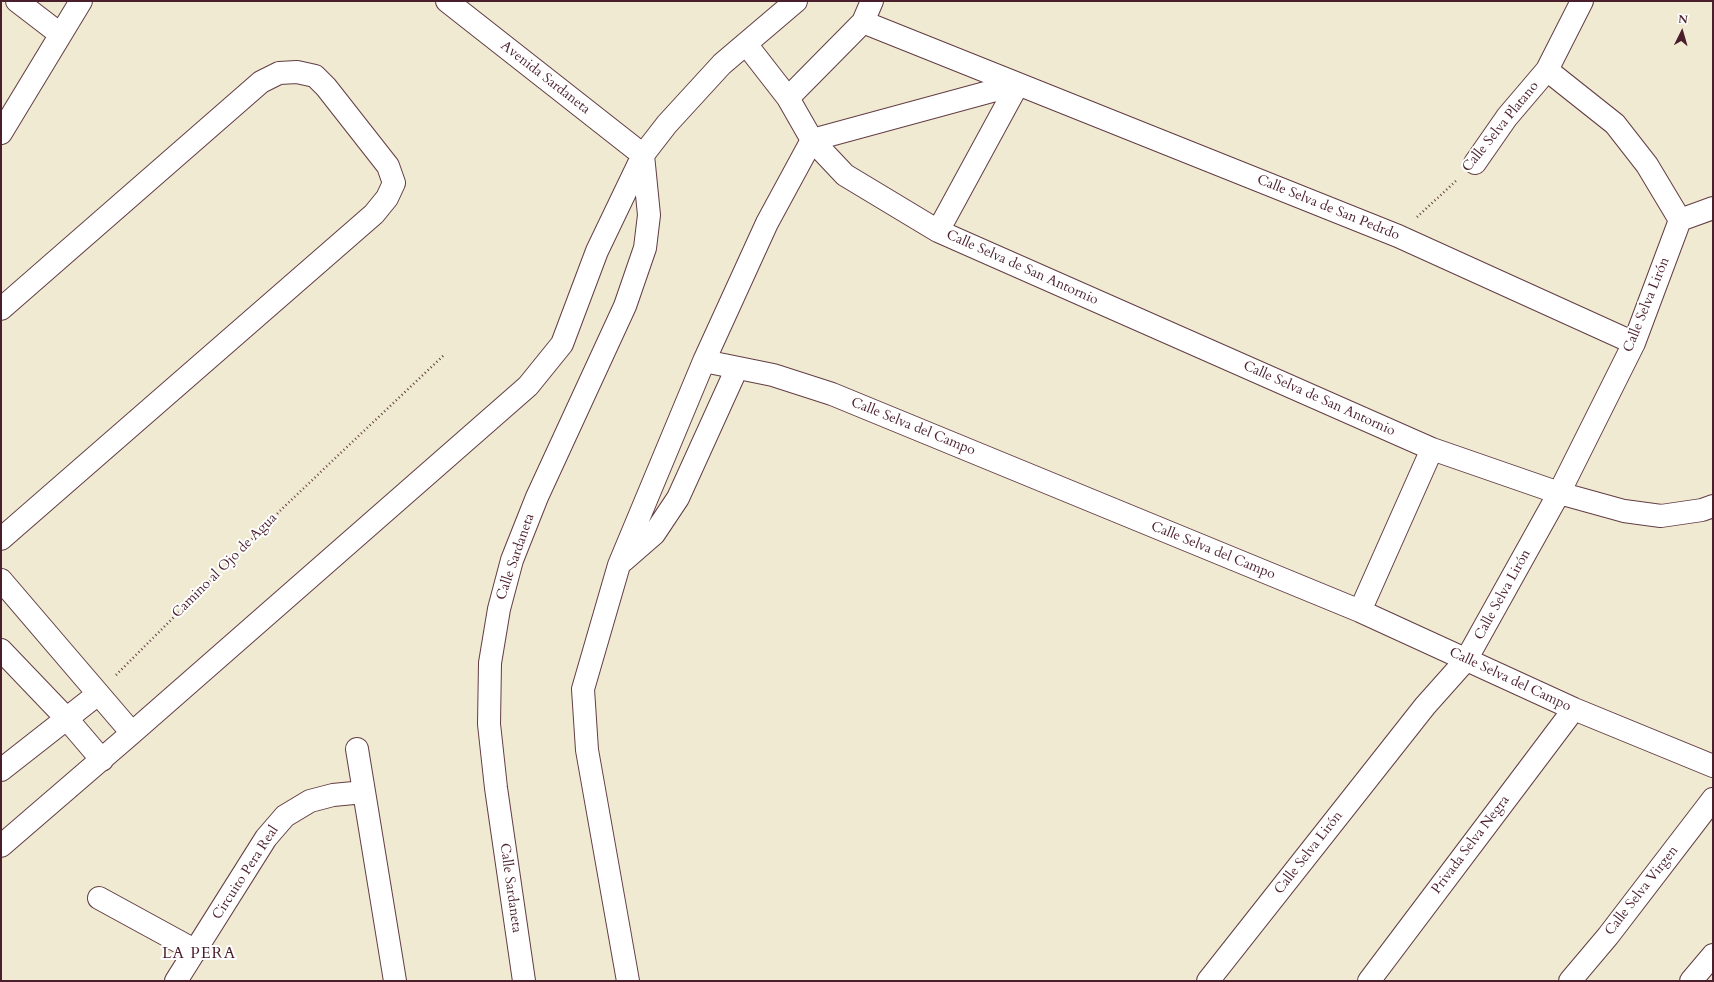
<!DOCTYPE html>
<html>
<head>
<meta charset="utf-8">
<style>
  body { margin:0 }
  #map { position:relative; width:1714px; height:982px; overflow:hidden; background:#efead1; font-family:Cardo,serif }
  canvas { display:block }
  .frame { position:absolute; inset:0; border:2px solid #4a1f2b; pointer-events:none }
  .north { position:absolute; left:1662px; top:12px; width:40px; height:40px; -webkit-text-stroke:3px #fff; paint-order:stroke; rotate:5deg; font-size:11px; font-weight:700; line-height:16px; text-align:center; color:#4a1f2b }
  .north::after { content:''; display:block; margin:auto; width:14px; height:18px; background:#4a1f2b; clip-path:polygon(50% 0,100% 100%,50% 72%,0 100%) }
</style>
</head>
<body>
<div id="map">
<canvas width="1714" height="982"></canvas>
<div class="frame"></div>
<div class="north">N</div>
</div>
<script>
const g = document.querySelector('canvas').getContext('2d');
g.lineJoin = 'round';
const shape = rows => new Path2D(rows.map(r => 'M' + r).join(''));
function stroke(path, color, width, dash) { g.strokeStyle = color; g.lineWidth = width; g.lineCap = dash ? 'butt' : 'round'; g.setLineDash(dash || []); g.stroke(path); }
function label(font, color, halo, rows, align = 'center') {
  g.font = font + ' Cardo,serif'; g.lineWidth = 4; g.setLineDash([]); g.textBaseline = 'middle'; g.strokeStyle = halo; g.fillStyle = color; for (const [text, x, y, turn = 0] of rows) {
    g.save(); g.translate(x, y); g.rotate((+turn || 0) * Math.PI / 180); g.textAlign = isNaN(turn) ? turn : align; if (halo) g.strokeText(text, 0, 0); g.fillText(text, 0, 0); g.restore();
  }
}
const minor = shape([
  [17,1,60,34],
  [447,1,643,155],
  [863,22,1398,236,1634,343],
  [746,44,788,98,812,140,845,175,938,231,1432,449,1559,493,1624,511,1661,516,1702,510,1713,506],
  [1547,70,1615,124,1647,165,1680,220],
  [788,98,863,22,872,1],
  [1,133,81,1],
  [1475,163,1507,117,1547,70,1582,1],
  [1680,220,1713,208],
  [938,231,1018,84],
  [1,309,261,82,279,73,297,72,315,76,326,87,388,166,394,183,387,198,374,214,1,539],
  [704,361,773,375,832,394,1360,611,1574,709,1713,766],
  [623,561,654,534,678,498,737,368],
  [1,580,132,733],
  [1360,611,1432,449],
  [1,650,67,719,102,760],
  [357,749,395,981],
  [1,770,98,694],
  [1,846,132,733,528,386,562,344,597,251,643,155,667,124,722,64,796,1],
  [99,898,196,951],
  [176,981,266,838,285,816,310,801,333,795,364,792],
  [524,981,496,788,489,724,490,663,499,609,512,560,537,497,625,306,645,248,649,215,643,155],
  [628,981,587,750,583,689,619,565,704,361,767,223,812,140,1018,84],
  [1208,981,1425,706,1466,660,1559,493,1634,343,1680,220],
  [1369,981,1574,709],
  [1570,981,1608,936,1713,799],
  [1691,981,1713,955]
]);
stroke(minor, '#633d44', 24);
stroke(shape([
  [1417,217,1457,180],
  [116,675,287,504,444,355]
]), '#633d44', 2.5, [1, 3]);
stroke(minor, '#fff', 22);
label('14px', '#4a1f2b', '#fff', [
  ["Avenida Sardaneta",545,78,38],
  ["Calle Selva Platano",1501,127,-51],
  ["Calle Selva de San Pedrdo",1328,208,22],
  ["Calle Selva de San Antornio",1022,268,24],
  ["Calle Selva Lirón",1647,305,-68],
  ["Calle Selva de San Antornio",1319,399,24],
  ["Calle Selva del Campo",913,427,22],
  ["Calle Selva del Campo",1213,551,22],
  ["Calle Sardaneta",516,557,-71],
  ["Camino al Ojo de Agua",225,566,-45],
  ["Calle Selva Lirón",1503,595,-61],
  ["Calle Selva del Campo",1510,680,25],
  ["Privada Selva Negra",1471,845,-53],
  ["Calle Selva Lirón",1309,853,-52],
  ["Circuito Pera Real",246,873,-57],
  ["Calle Sardaneta",510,888,82],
  ["Calle Selva Virgen",1642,891,-52]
]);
g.letterSpacing = '1px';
label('16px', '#4a1f2b', '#fff', [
  ["LA PERA",199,954]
]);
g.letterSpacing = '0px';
</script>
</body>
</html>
